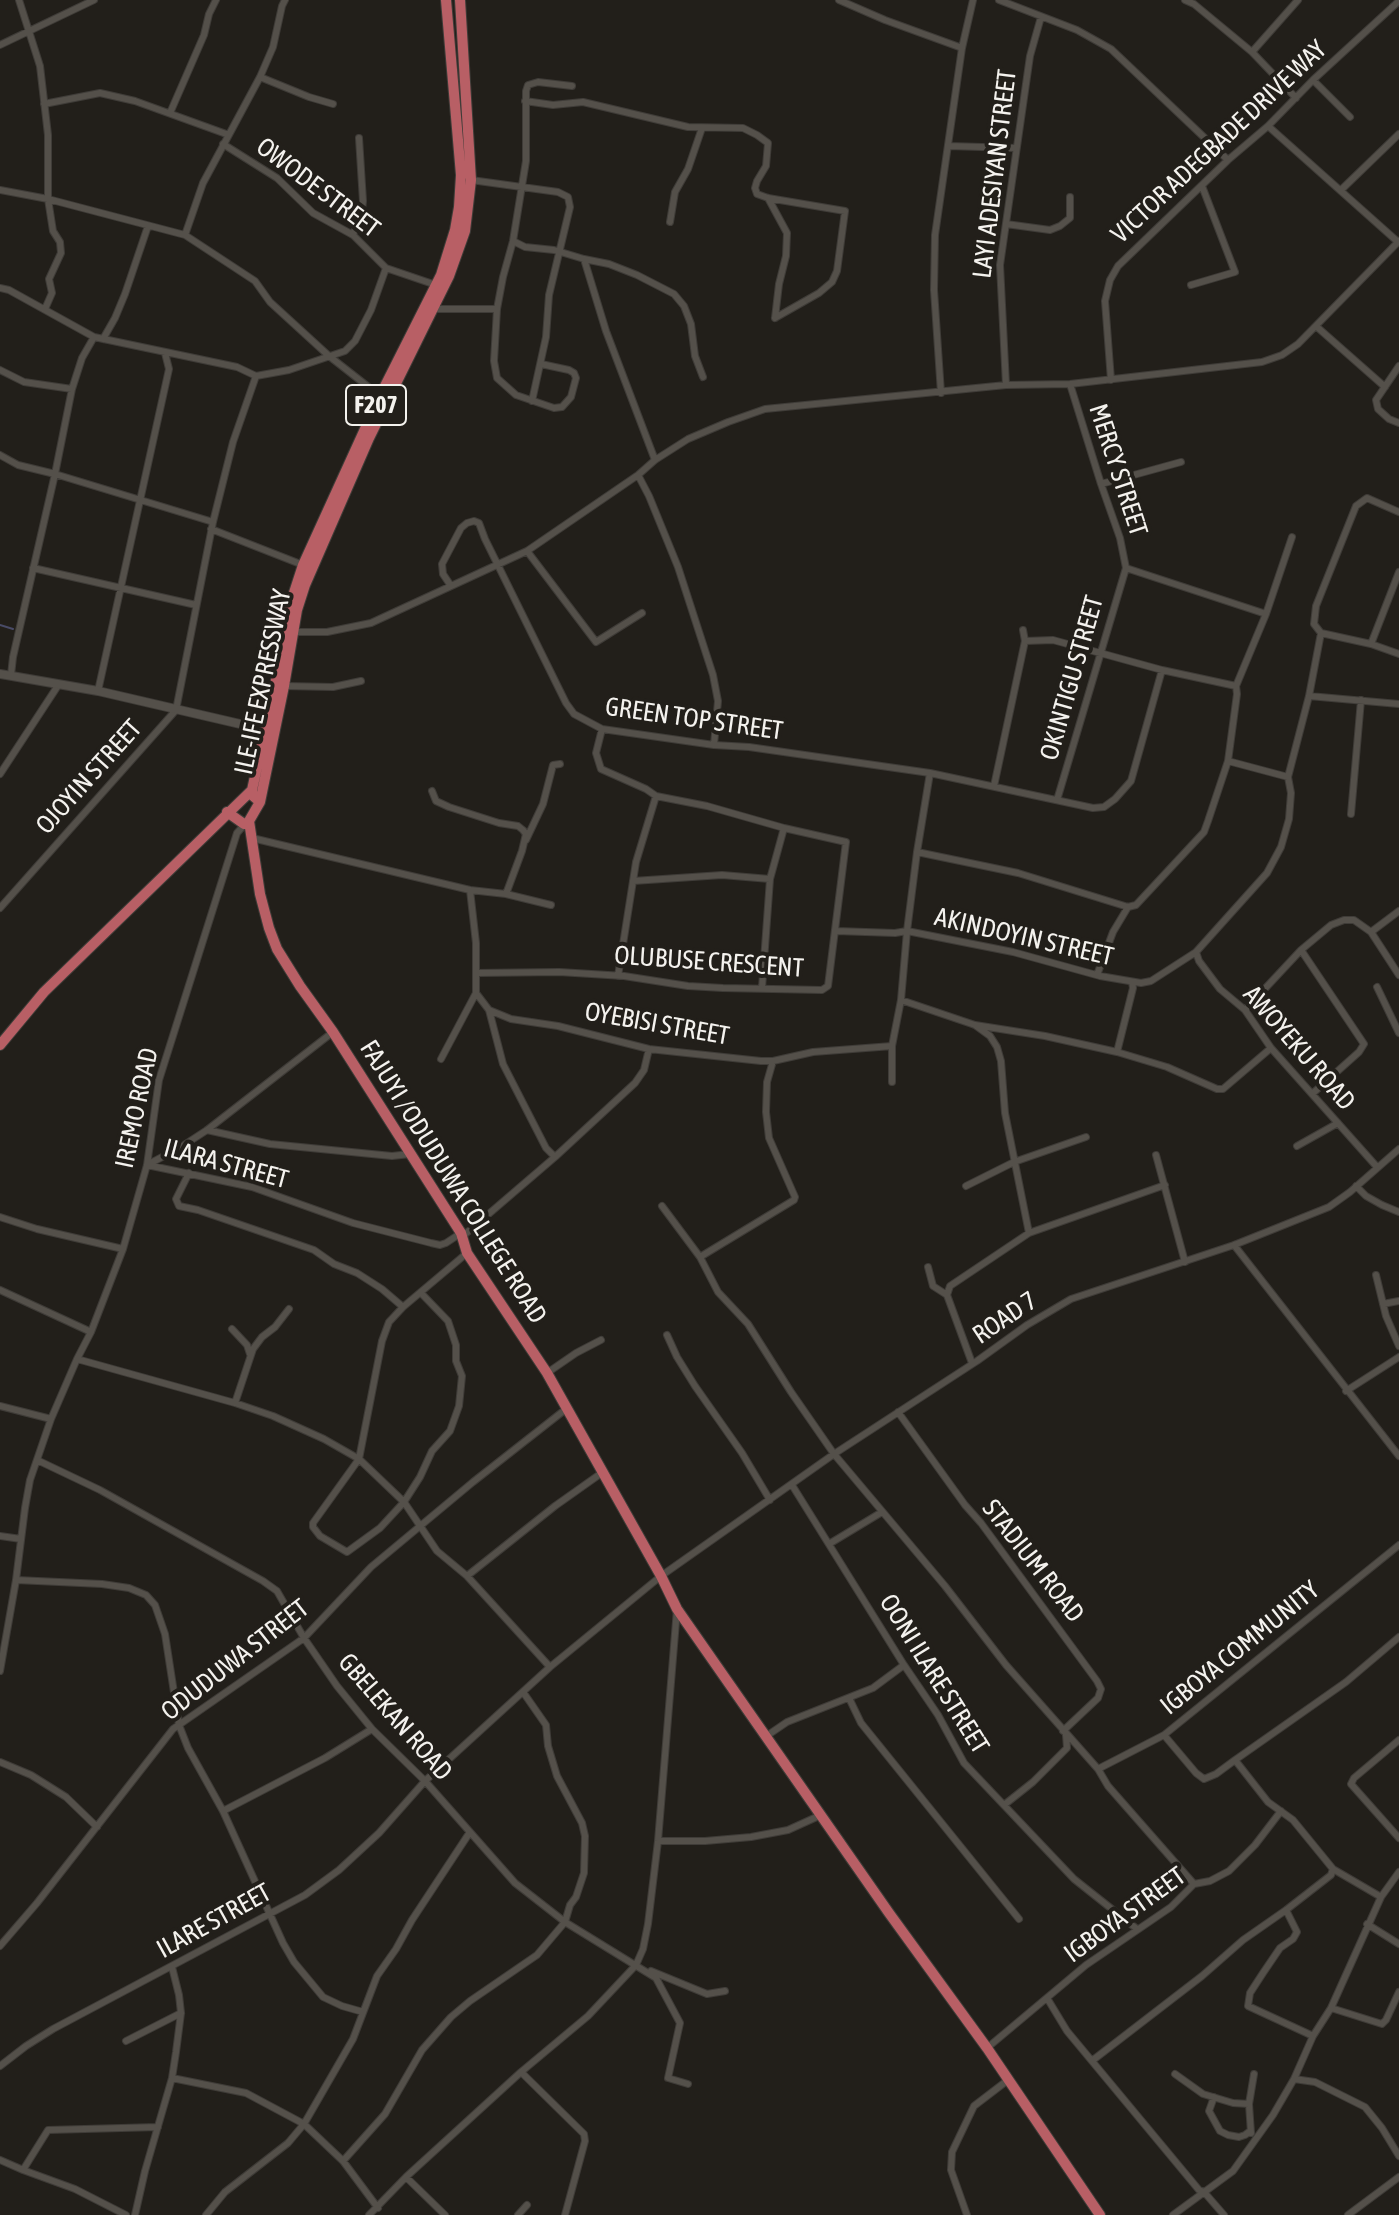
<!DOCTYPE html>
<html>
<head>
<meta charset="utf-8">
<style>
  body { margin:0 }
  canvas { display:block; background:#221f1a }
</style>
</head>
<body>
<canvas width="1399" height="2215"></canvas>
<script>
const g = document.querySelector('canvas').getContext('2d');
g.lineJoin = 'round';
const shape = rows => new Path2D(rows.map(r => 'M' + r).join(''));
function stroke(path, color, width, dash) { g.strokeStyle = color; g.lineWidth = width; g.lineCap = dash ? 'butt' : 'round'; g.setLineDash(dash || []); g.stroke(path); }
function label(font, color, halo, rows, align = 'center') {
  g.font = font + ' "Asap Condensed",sans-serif'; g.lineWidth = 8; g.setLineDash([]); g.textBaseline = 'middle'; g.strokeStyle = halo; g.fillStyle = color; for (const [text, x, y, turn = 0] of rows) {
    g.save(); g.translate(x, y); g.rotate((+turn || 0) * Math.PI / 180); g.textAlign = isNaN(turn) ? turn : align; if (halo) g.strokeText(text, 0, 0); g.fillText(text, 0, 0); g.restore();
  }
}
stroke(shape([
  [0,625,13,629]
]), '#494b67', 2);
const minor = shape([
  [19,0,40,66,48,135,48,199,53,231,60,242,61,253,49,279,52,293,45,309],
  [839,0,885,20,962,48],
  [999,0,1077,30,1111,49,1228,160],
  [1185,0,1194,4,1252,52,1296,98],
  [0,45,94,0],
  [1252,52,1298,0],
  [260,77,309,97,333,104],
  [1313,80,1350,117],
  [525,101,553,105,583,102,688,127,743,128,757,135,768,143,766,166,757,181,755,188,757,194,768,198,845,211,837,271,832,282,819,293,775,318],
  [44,104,100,93,135,101,229,135],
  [170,113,204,35,209,14,216,0],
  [1268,126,1398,242],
  [223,144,277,178,313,213,353,235,386,268,436,285],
  [948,146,1016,148],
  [471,180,558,192,568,197,570,207,549,295,546,337,532,401],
  [0,190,48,199,185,235,255,281,270,302,329,356,380,396],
  [1341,190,1399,134],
  [768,198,787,233,786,256,779,284,775,318],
  [670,222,675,192,688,169,702,128],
  [1006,224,1050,230,1060,226,1070,218,1070,197],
  [185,235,203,183,260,77,273,47,282,6,285,0],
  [353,235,357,223,361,219,363,201,359,138],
  [513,241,525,247,554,250,584,259,606,331,655,460],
  [584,259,609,264,637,275,674,294,684,306,691,324,695,356,703,377],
  [1191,285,1235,272,1202,186],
  [0,288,9,290,94,337,237,367,256,376,289,370,345,351,355,341,371,310,386,268],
  [432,309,497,309],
  [1317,327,1385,387],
  [103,339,115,318,125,294,148,226],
  [541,364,569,370,574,373,576,378,571,397,562,407,554,408,516,395,497,378,494,361,497,309,503,277,513,241,526,161,526,91,528,85,538,82,572,86],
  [1399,366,1376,400,1378,409,1389,419,1399,423],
  [0,370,24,382,72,389],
  [1111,380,1105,301,1110,280,1118,266,1228,160,1268,126,1313,80,1399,1],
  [1006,385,1000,265,1030,56,1041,17],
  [941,393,934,290,935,235,962,48,973,0],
  [0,455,18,465,55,474,213,522],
  [638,475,649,496,678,567,713,675,718,701,714,745],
  [1101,484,1181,462],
  [1399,512,1367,498,1356,506,1316,606,1314,624,1321,633,1371,644,1399,654],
  [211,529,303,565],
  [527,551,596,642,642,613],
  [33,568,196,605],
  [1126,568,1266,614],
  [451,586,443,574,442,564,461,528,467,523,474,521,479,523,485,539,566,703,574,714,602,729,714,745,749,747,930,773,1093,808,1104,807,1115,799,1131,781,1162,670],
  [291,632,327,632,371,623,527,551,638,475,655,460,688,439,728,422,765,409,1006,385,1070,384,1262,362,1282,355,1298,344,1399,241],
  [1025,641,1053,640,1162,670,1236,686],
  [1371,644,1399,572],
  [11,675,13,657,55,474,72,389,82,358,94,337],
  [284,686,333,687,361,681],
  [98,691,169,369,165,353],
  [1309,696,1399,704],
  [1228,761,1288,777],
  [0,774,59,684],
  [994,786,1025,641,1023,630],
  [432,791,436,801,449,807,499,823,518,826,523,830,526,834,522,851,506,894],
  [1057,800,1126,568,1120,538,1101,484,1070,384],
  [1351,814,1361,700],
  [252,838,470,890,476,943,476,993,489,1010,511,1019,558,1026,649,1049,761,1061,773,1061,813,1052,892,1046],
  [526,840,543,804,553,765,560,764],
  [917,852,1018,873,1128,907,1136,905,1204,832,1208,821,1228,761,1237,694,1236,686,1266,614,1292,537],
  [633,881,722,875,770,879],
  [470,890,506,894,551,905],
  [0,908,176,710,213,522,233,442,256,376],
  [836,931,895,933,907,931,1013,952,1100,976,1141,983,1151,981,1196,952,1267,873,1281,847,1289,819,1291,793,1288,777,1309,696,1321,633],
  [1371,932,1399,911],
  [1301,950,1364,1044,1359,1052,1312,1094],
  [1196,952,1199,961,1220,989,1245,1010,1271,1048,1377,1167],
  [476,973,559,972,624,976,688,986,723,988,822,990,828,986,846,842,784,828,707,806,656,796,646,789,601,769,596,753,602,729],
  [1097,975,1113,932,1128,907],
  [618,976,636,862,656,796],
  [1377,987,1399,1033],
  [762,988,770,879,784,828],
  [901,1000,975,1025,990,1036,997,1047,1001,1061,1005,1113,1029,1233],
  [489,1010,503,1064,546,1148,555,1157],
  [1245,1010,1301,950,1331,925,1344,920,1354,920,1371,932,1399,975],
  [975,1025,1045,1036,1117,1052,1167,1067,1217,1089,1223,1089,1271,1048],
  [333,1032,207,1130,181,1147,147,1165,252,1187,353,1223,431,1243,440,1245,446,1243,461,1233],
  [1117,1052,1133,988,1132,982],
  [441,1059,476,993],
  [892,1082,892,1046,901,1000,907,931,917,852,930,773],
  [207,1130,270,1144,392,1156,410,1154],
  [1297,1146,1338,1123],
  [1156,1155,1185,1262],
  [189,1173,176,1199,179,1206,198,1210,314,1250,334,1264,357,1273,382,1289,403,1307],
  [966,1186,1014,1162,1086,1137],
  [1356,1186,1366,1196,1382,1205,1399,1212],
  [662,1206,700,1257,718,1292,748,1324,791,1392,834,1454,945,1586,1006,1665,1098,1769,1108,1786,1194,1884],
  [0,1217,37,1229,123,1249],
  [463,1236,555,1157,635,1083,644,1070,649,1049],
  [1234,1245,1399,1456],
  [700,1257,794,1200,795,1197,769,1138,766,1112,767,1082,773,1061],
  [928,1267,933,1286,947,1295],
  [1376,1275,1386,1316,1399,1346],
  [0,1290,91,1332],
  [421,1293,448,1321,456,1345,456,1361,462,1376,459,1406,450,1431,432,1451,420,1477,404,1502,380,1528,347,1552,320,1536,313,1527,313,1523,359,1459,382,1341,389,1322,403,1307,467,1253],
  [1383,1304,1399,1301],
  [232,1329,247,1345,250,1354],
  [667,1335,677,1357,695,1386,742,1453,770,1500],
  [77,1359,235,1403,273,1416,324,1439,359,1459,404,1502,437,1551,467,1576,550,1667],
  [972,1363,947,1295,950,1286,1029,1233,1165,1185],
  [547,1373,576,1353,601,1340],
  [1346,1391,1399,1357],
  [235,1403,253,1349,262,1337,275,1327,289,1309],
  [0,1406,51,1419],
  [898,1412,965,1505,981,1523,1097,1681,1101,1689,1098,1698,1063,1731],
  [37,1460,100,1490,263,1581,277,1591,304,1638,337,1686,372,1729,425,1781,515,1883,565,1922,656,1978,680,2023,668,2078,688,2084],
  [792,1485,904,1665,938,1715,964,1763,1074,1879,1137,1929],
  [0,1536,21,1539],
  [829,1544,882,1512],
  [467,1576,555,1506,603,1472],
  [16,1580,102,1584,129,1588,146,1595,155,1605,165,1634,179,1725,188,1748,223,1811,283,1943,294,1962,323,1997,342,2006,363,2012],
  [0,1671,16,1580,25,1508,30,1480,51,1419,77,1359,91,1332,123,1249,147,1165,159,1080,237,833,246,823],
  [849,1698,861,1723,1019,1919],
  [1164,1735,1196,1773,1204,1779,1216,1774,1235,1760],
  [765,1737,787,1722,873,1688,904,1665],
  [1399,1740,1354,1778,1351,1784,1399,1838],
  [0,1762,31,1775,66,1797,97,1827],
  [1098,1769,1164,1735,1399,1545],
  [1004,1805,1033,1782,1067,1748,1066,1735],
  [223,1811,325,1758,372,1729],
  [658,1841,705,1841,751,1837,788,1830,821,1815],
  [1381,1897,1333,1869,1293,1820,1268,1802,1235,1760,1346,1682,1399,1637],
  [1286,1910,1297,1932,1293,1939,1280,1948,1263,1973,1250,1993,1248,2006,1313,2036],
  [1367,1924,1399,1944],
  [0,1946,37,1903,173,1729,304,1638,371,1567,473,1482,566,1409],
  [651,1971,707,1994,725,1991],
  [1047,1998,1067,2031,1199,2190,1204,2192,1224,2215],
  [1331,2008,1382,2024,1386,2020,1399,1992],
  [126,2041,181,2013],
  [987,2048,1086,1965,1171,1907,1194,1884,1210,1881,1229,1871,1255,1845,1281,1811],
  [1093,2060,1202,1976,1243,1940,1286,1910,1331,1875,1333,1869],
  [0,2066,26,2046,53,2029,305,1895,339,1870,379,1833,425,1781,550,1667,661,1576,834,1454,977,1361,1027,1325,1071,1299,1234,1245,1329,1207,1350,1192,1399,1149],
  [521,2072,584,2134,585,2141,565,2215],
  [1175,2074,1203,2094,1233,2103,1249,2104],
  [172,2078,246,2093,304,2124,343,2161,378,2208],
  [1294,2079,1315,2082,1365,2107,1382,2128,1399,2156],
  [1214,2097,1209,2111,1220,2131,1228,2135,1239,2137,1245,2135,1249,2132],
  [1251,2133,1249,2104,1254,2074],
  [0,2160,23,2170,48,2130,158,2127],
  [343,2161,385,2114,422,2050,451,2017,470,2001,537,1955,565,1922,570,1905,576,1897,584,1873,585,1836,582,1823,557,1776,548,1746,546,1725,523,1692],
  [23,2170,75,2189,126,2215],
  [406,2177,445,2215],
  [135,2215,145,2171,172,2078,176,2052,181,2013,179,1995,172,1967],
  [206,2215,225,2192,288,2143,304,2124,353,2039,377,1976,396,1949,412,1920,470,1832],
  [369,2215,406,2177,521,2072,588,2016,636,1965,643,1949,648,1924,658,1841,677,1609],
  [518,2215,527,2205],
  [967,2215,951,2170,952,2152,974,2106,1008,2080],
  [1173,2215,1233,2171,1273,2115,1294,2079,1313,2036,1331,2008,1381,1897,1399,1872],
  [1348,2215,1399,2177]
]);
const tertiary = shape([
  [0,674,98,691,266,730]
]);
const primary = shape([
  [460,0,471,180,465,231,449,276,369,438,305,585,297,610,284,686,260,802,249,821,260,894,269,928,277,949,300,986,333,1032,461,1233,467,1253,547,1373,661,1576,677,1609,889,1913,987,2048,1100,2215],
  [260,802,252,795,252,790,275,685,289,608,303,565,380,396,441,275,455,230,459,207,461,175,446,0],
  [227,812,244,824],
  [0,1045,44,992,252,790]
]);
stroke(minor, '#3f3c38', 8);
stroke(tertiary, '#3f3c38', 10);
stroke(primary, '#3f3c38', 12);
stroke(minor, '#54504a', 6);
stroke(tertiary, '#54504a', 8);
stroke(primary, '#b85f65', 10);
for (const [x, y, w] of [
  [376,405,60]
]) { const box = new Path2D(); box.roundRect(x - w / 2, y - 20, w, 40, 6); g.fillStyle = '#221f1a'; g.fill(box); stroke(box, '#f4f2ee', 2); }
label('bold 24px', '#f4f2ee', null, [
  ["F207",376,405]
]);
label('26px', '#f4f2ee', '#221f1a', [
  ["VICTOR ADEGBADE DRIVE WAY",1219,142,-43],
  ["LAYI ADESIYAN STREET",995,174,-83],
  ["OWODE STREET",318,188,37],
  ["MERCY STREET",1118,470,72],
  ["OKINTIGU STREET",1072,678,-74],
  ["ILE-IFE EXPRESSWAY",263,682,-78],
  ["GREEN TOP STREET",694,719,8],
  ["OJOYIN STREET",89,777,-48],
  ["AKINDOYIN STREET",1024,937,13],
  ["OLUBUSE CRESCENT",709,962,4],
  ["OYEBISI STREET",657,1024,10],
  ["AWOYEKU ROAD",1299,1048,49],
  ["IREMO ROAD",137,1108,-78],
  ["ILARA STREET",226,1164,15],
  ["FAJUYI /ODUDUWA COLLEGE ROAD",453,1182,58],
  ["ROAD 7",1005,1318,-34],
  ["STADIUM ROAD",1033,1561,52],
  ["IGBOYA COMMUNITY",1240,1648,-39],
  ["ODUDUWA STREET",235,1660,-38],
  ["OONI ILARE STREET",934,1674,58],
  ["GBELEKAN ROAD",395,1717,49],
  ["IGBOYA STREET",1125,1915,-36],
  ["ILARE STREET",214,1921,-29]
]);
</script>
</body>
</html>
